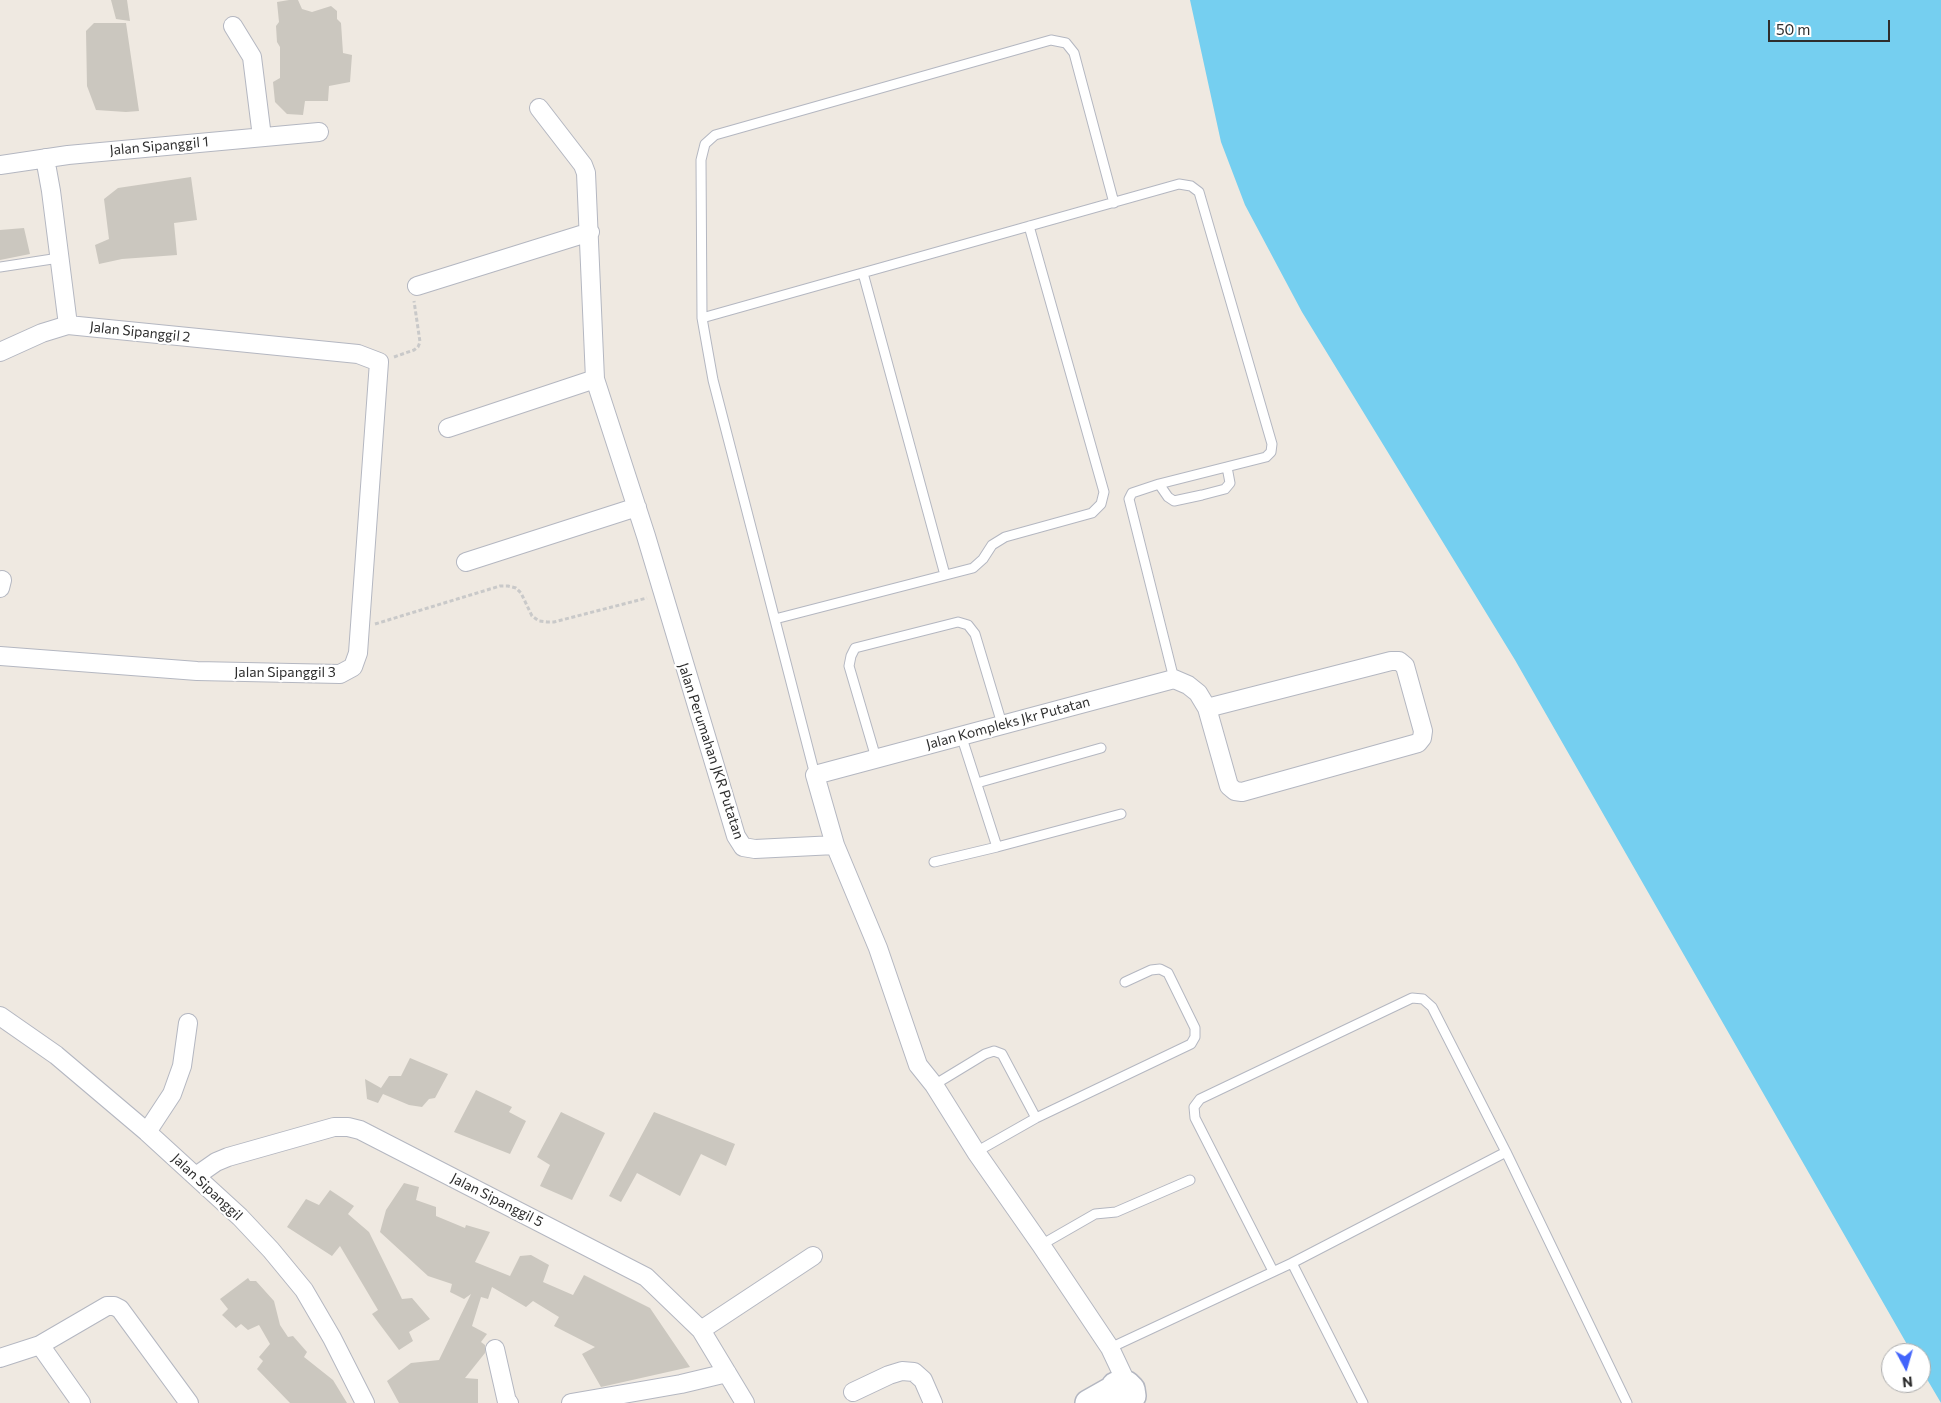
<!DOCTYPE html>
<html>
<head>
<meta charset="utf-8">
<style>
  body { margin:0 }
  #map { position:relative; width:1941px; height:1403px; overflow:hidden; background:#efe9e1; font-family:Commissioner,sans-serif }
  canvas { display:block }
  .north { position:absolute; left:1881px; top:1343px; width:50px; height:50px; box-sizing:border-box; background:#fff; border:1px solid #ababab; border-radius:50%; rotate:174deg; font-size:14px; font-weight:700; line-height:20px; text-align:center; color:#2e2e2e }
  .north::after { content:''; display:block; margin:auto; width:18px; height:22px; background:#4264fb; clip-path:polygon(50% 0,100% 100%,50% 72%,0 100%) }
  .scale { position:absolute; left:1768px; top:20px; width:122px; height:22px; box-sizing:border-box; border:2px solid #2e2e2e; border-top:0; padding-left:6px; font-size:15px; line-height:18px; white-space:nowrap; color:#2e2e2e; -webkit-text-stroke:4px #fff; paint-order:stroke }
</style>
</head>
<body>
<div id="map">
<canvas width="1941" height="1403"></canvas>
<div class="north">N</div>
<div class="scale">50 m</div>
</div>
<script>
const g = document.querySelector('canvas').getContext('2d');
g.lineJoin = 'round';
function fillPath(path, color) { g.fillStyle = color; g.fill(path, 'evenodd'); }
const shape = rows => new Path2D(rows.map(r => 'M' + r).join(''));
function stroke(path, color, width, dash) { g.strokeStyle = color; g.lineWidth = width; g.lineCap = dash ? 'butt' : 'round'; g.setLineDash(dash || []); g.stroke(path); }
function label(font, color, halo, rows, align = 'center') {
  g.font = font + ' Commissioner,sans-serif'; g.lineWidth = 4.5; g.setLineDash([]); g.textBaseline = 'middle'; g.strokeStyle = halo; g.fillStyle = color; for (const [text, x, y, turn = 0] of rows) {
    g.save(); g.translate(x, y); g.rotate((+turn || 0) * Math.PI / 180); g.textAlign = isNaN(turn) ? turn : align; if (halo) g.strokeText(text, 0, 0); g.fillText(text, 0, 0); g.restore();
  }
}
fillPath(shape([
  [1190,0,1941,0,1941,1403,1921,1369,1921,1353,1912,1353,1515,660,1302,312,1245,205,1221,142]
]), '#75cff0');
fillPath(shape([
  [111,0,127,0,130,21,116,19],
  [289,0,298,0,302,9,312,12,331,6,337,11,337,19,341,23,343,53,352,55,350,82,329,86,328,101,305,101,303,115,287,114,275,102,273,82,280,78,280,47,277,42,276,26,279,22,277,2],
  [94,23,126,23,139,111,126,112,96,110,87,86,86,31],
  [191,177,197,220,174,223,177,255,122,259,99,264,95,245,109,239,104,199,118,188],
  [24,228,30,254,0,260,0,230],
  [410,1058,448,1074,435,1098,429,1099,422,1107,409,1105,383,1094,378,1103,367,1099,365,1079,381,1088,389,1076,401,1076],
  [476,1090,512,1107,509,1112,526,1121,510,1154,454,1132],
  [561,1112,605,1133,572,1200,540,1186,550,1165,537,1157],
  [654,1112,735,1144,726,1166,701,1154,680,1196,637,1173,621,1202,609,1196],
  [404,1183,419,1187,416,1200,436,1207,436,1216,465,1228,466,1225,490,1232,475,1262,510,1276,520,1256,531,1255,549,1265,543,1282,573,1295,584,1275,650,1308,690,1367,601,1387,582,1354,595,1347,554,1326,559,1317,533,1301,526,1307,492,1287,488,1299,481,1297,472,1326,487,1334,481,1342,485,1345,485,1353,465,1378,478,1379,478,1403,399,1403,387,1381,411,1363,439,1360,471,1294,464,1299,450,1292,452,1284,428,1276,380,1232,386,1210],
  [330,1190,354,1206,348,1214,369,1232,402,1299,412,1298,430,1319,409,1332,413,1341,399,1350,372,1314,378,1310,340,1246,332,1256,287,1227,306,1199,319,1205],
  [248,1278,250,1281,256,1281,274,1301,280,1325,288,1337,293,1336,307,1352,304,1357,333,1380,347,1403,290,1403,257,1369,263,1361,259,1357,270,1344,259,1325,248,1330,241,1324,236,1328,222,1315,228,1309,220,1299]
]), '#cbc7bf');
const lane = shape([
  [0,267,59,258],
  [863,273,945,575],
  [702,318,1179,184,1191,186,1199,192,1272,444,1271,452,1266,457,1159,484,1132,493,1129,499,1174,679],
  [1159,484,1168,497,1174,501,1202,495,1225,489,1230,483,1227,467],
  [775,619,973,568,983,559,992,545,1005,537,1092,513,1101,504,1104,492,1029,226],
  [961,735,997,847,1121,814],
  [876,758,849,666,851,656,855,648,958,622,968,625,975,634,1002,724],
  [815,775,713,380,702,318,701,160,705,144,715,135,1051,40,1066,43,1074,53,1114,203],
  [977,783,1101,748],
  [934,862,997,847],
  [934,1085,985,1054,994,1051,1002,1054,1036,1118],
  [976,1152,1036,1118,1191,1044,1195,1037,1195,1028,1168,973,1160,969,1151,970,1125,982],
  [1041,1245,1095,1214,1116,1212,1190,1180],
  [1292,1263,1506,1152],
  [1273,1271,1195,1118,1194,1107,1200,1099,1412,998,1423,999,1432,1007,1506,1152,1627,1403],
  [1110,1348,1292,1263,1363,1403]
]);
const street = shape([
  [233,26,252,57,262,137],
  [539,108,583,165,586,173,595,379,646,536,736,836,743,847,755,849,835,845],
  [0,165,68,155,319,132],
  [417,286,590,232],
  [0,352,42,333,68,325],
  [448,428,595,379],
  [466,562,637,507],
  [0,588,2,580],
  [0,656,197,671,340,674,353,667,358,653,379,362,358,354,68,325,51,191,45,158],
  [0,1016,56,1055,147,1132,240,1217,271,1250,304,1290,332,1338,365,1403],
  [147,1132,172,1094,182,1066,188,1023],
  [196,1176,216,1162,228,1157,334,1127,348,1127,360,1130,646,1277,701,1330,745,1403],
  [701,1330,813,1256],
  [40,1345,81,1403],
  [495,1349,507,1402,509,1403],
  [0,1358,40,1345,107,1306,114,1306,120,1309,189,1403],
  [1127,1384,1110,1348,1041,1245,976,1152,934,1085,918,1065,878,948,835,845,815,775,1174,679,1188,685,1198,693,1207,708,1229,786,1235,791,1242,792,1418,743,1422,738,1423,731,1405,666,1399,661,1391,661,1207,708],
  [853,1392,889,1375,902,1371,914,1372,923,1380,933,1403],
  [571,1403,681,1384,727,1373]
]);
const secondary = shape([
  [1088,1403,1111,1390],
  [1116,1403,1112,1398,1111,1391,1115,1385,1121,1383,1127,1384,1132,1389,1133,1396,1128,1403]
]);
stroke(lane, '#b4b7c1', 11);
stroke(street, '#b4b7c1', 20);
stroke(secondary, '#b4b7c1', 28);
stroke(shape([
  [394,357,414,350,418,347,420,342,414,301],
  [375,624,500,586,508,586,516,588,521,593,532,616,539,621,547,622,554,622,647,598]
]), '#c9c9c9', 3, [4, 2.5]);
stroke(lane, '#fff', 9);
stroke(street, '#fff', 18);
stroke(secondary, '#fff', 25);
label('14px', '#2e2e2e', '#fff', [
  ["Jalan Sipanggil 1",159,146,-5],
  ["Jalan Sipanggil 2",140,332,6],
  ["Jalan Sipanggil 3",285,672],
  ["Jalan Kompleks Jkr Putatan",1008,723,-15],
  ["Jalan Perumahan JKR Putatan",711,751,72],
  ["Jalan Sipanggil",207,1187,43],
  ["Jalan Sipanggil 5",497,1200,27]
]);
</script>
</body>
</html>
